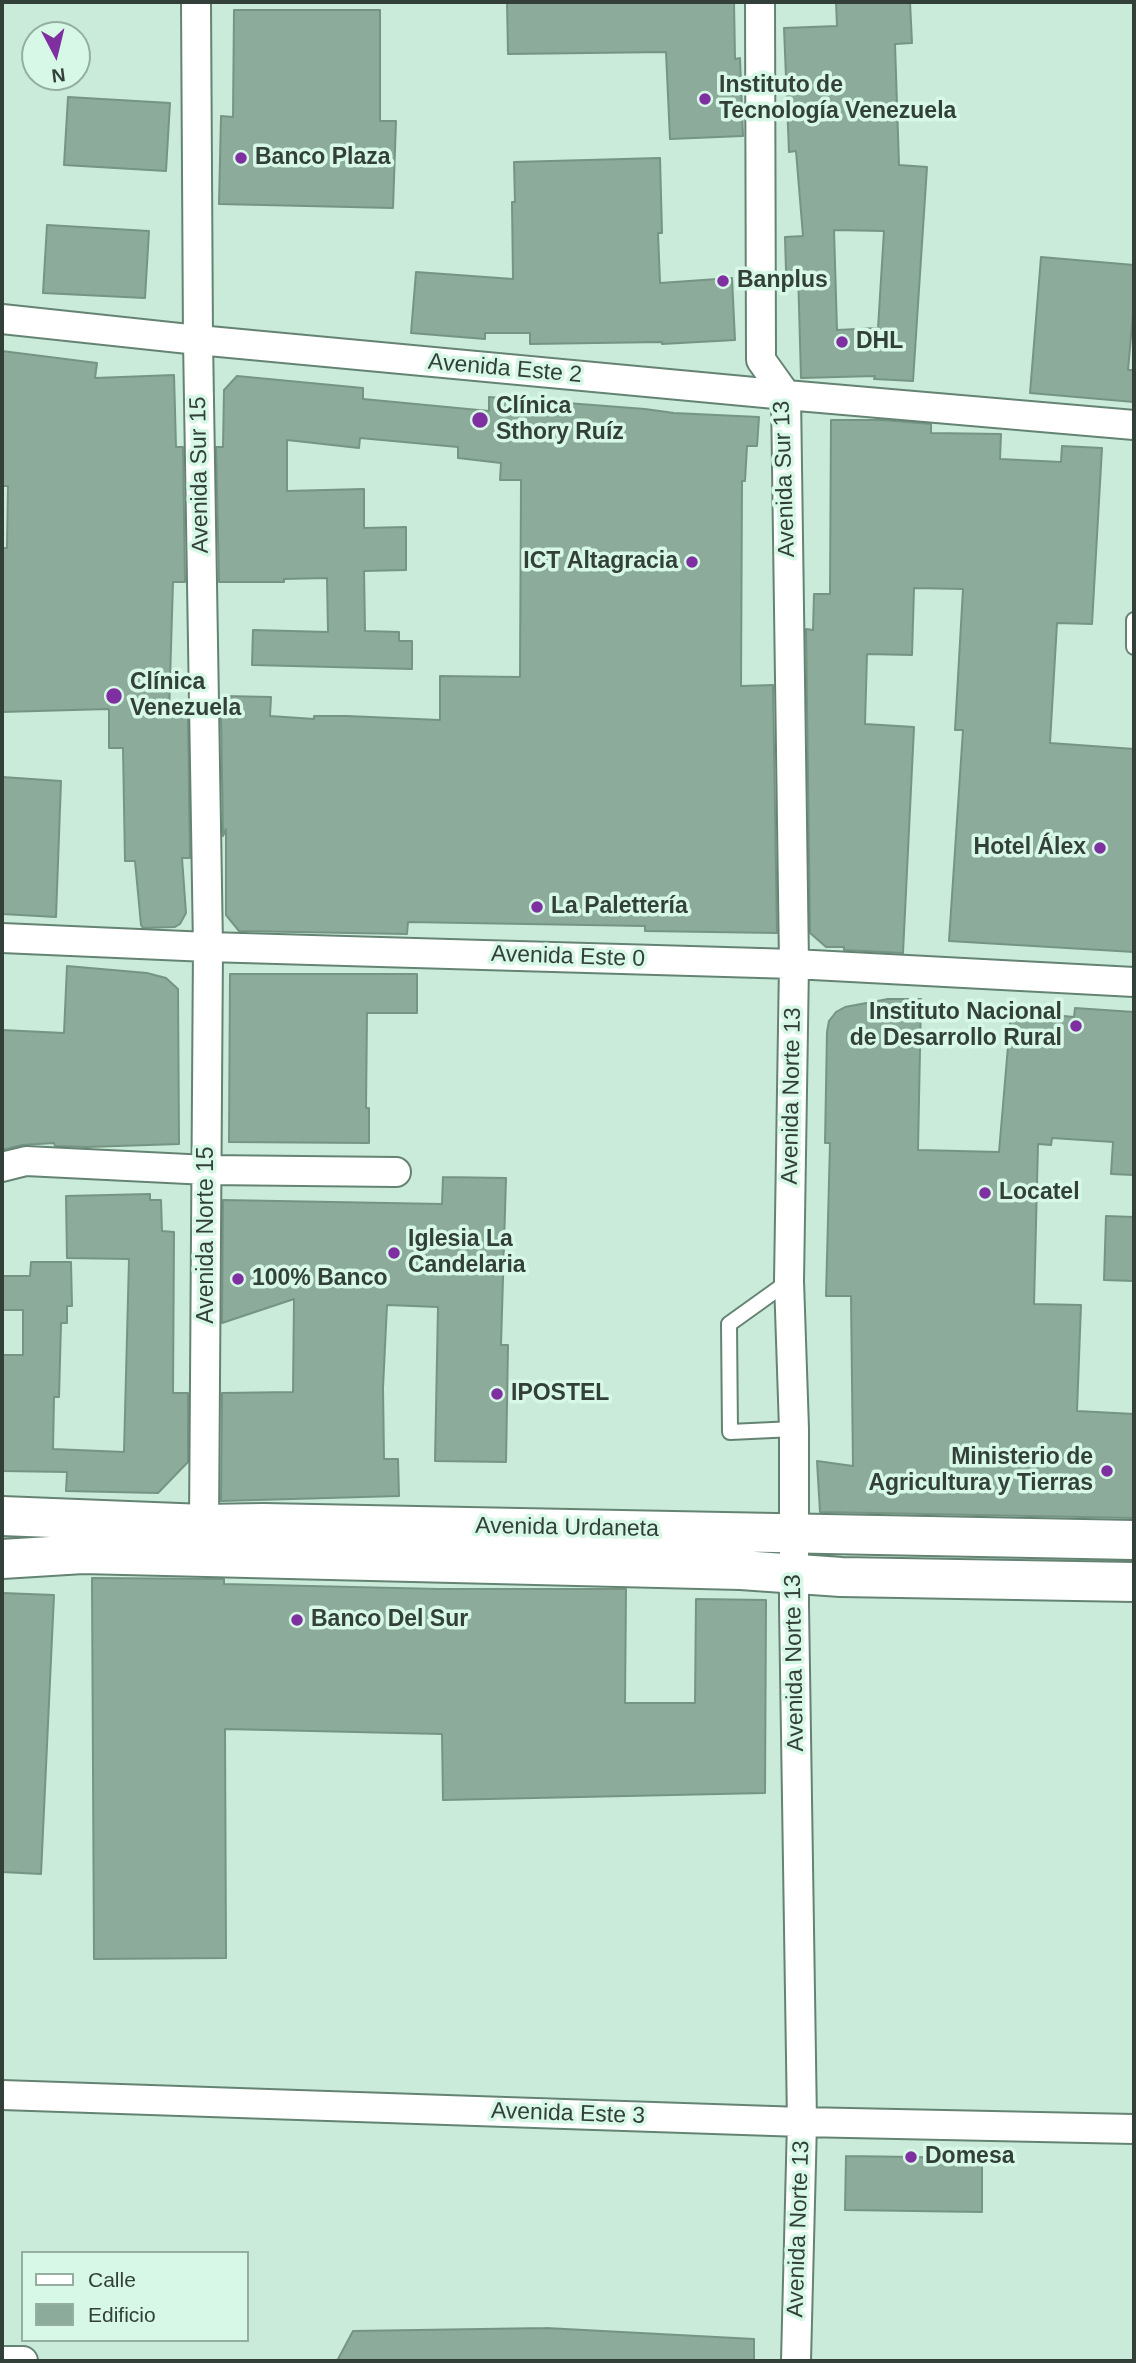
<!DOCTYPE html>
<html>
<head>
<meta charset="utf-8">
<style>
  body { margin:0 }
  #map { position:relative; width:1136px; height:2363px; overflow:hidden; background:#caebd9; font-family:Helvetica,sans-serif }
  canvas { display:block }
  .frame { position:absolute; inset:0; border:4px solid #334039; pointer-events:none }
  .legend { position:absolute; left:21px; top:2251px; width:228px; height:91px; box-sizing:border-box; background:#d7f8e6; border:2px solid #95aea1; margin:0; padding:9px 12px; list-style:none; font-size:21px; color:#334039 }
  .legend li { display:flex; align-items:center; gap:14px; height:35px }
  .legend b { width:35px; border:2px solid #95aea1 }
  .north { position:absolute; left:21px; top:21px; width:70px; height:70px; box-sizing:border-box; background:#d7f8e6; border:2px solid #95aea1; border-radius:50%; rotate:173deg; font-size:19px; font-weight:700; line-height:28px; text-align:center; color:#334039 }
  .north::after { content:''; display:block; margin:auto; width:24px; height:32px; background:#7f30a0; clip-path:polygon(50% 0,100% 100%,50% 72%,0 100%) }
</style>
</head>
<body>
<div id="map">
<canvas width="1136" height="2363"></canvas>
<div class="frame"></div>
<ul class="legend">
<li><b style="height:9px;background:#fff"></b>Calle</li>
<li><b style="height:19px;background:#8cab9a"></b>Edificio</li>
</ul>
<div class="north">N</div>
</div>
<script>
const g = document.querySelector('canvas').getContext('2d');
g.lineJoin = 'round';
function fillPath(path, color) { g.fillStyle = color; g.fill(path, 'evenodd'); }
const shape = rows => new Path2D(rows.map(r => 'M' + r).join(''));
function stroke(path, color, width, dash) { g.strokeStyle = color; g.lineWidth = width; g.lineCap = dash ? 'butt' : 'round'; g.setLineDash(dash || []); g.stroke(path); }
function label(font, color, halo, rows, align = 'center') {
  g.font = font + ' Helvetica,sans-serif'; g.lineWidth = 7; g.setLineDash([]); g.textBaseline = 'middle'; g.strokeStyle = halo; g.fillStyle = color; for (const [text, x, y, turn = 0] of rows) {
    g.save(); g.translate(x, y); g.rotate((+turn || 0) * Math.PI / 180); g.textAlign = isNaN(turn) ? turn : align; if (halo) g.strokeText(text, 0, 0); g.fillText(text, 0, 0); g.restore();
  }
}
const building = shape([
  [507,2,734,2,735,59,740,58,743,136,670,139,666,52,508,54,507,2],
  [836,2,910,2,912,43,895,44,899,165,927,167,913,381,874,379,875,376,801,378,798,271,786,271,785,237,803,236,796,151,789,152,784,28,837,26,836,2],
  [834,230,884,231,878,328,837,330,834,230],
  [234,10,380,10,380,121,396,121,393,208,219,204,221,116,233,117,234,10],
  [68,97,170,103,166,171,64,165,68,97],
  [660,158,662,233,658,233,660,283,732,278,735,340,662,344,662,342,530,344,530,333,485,333,485,339,411,333,416,272,513,279,512,202,515,202,514,162,660,158],
  [47,225,149,231,145,298,43,293,47,225],
  [1041,257,1134,265,1134,303,1128,370,1134,370,1134,402,1030,393,1041,257],
  [2,351,97,363,95,378,174,375,176,447,183,447,185,582,173,582,169,713,188,714,190,858,182,858,186,913,180,924,175,927,143,928,141,925,135,861,125,861,123,748,109,748,109,709,2,712,2,548,7,548,8,486,2,486,2,351],
  [237,376,363,388,363,399,489,411,489,397,645,409,674,413,759,417,757,446,747,446,745,481,742,481,741,686,773,685,777,933,645,931,645,926,408,922,407,934,239,931,226,915,226,829,223,836,221,714,223,696,271,697,270,716,314,719,314,716,347,716,440,720,440,676,520,677,521,480,500,480,501,463,458,458,458,447,360,438,359,448,287,440,287,491,364,489,364,528,406,527,406,570,364,571,365,631,399,632,399,641,412,641,412,669,252,665,253,630,328,632,327,578,284,579,284,582,219,582,216,447,223,447,224,390,237,376],
  [831,420,883,420,931,424,931,433,1001,434,1000,459,1061,462,1062,446,1102,448,1092,624,1057,623,1050,743,1134,749,1134,952,949,941,963,730,955,730,963,589,914,588,912,655,867,654,865,724,914,727,903,953,844,950,844,947,826,947,810,933,806,629,813,630,814,594,830,594,831,420],
  [2,777,61,781,56,917,2,914,2,777],
  [67,966,147,973,166,978,178,989,179,1144,87,1147,55,1146,54,1143,22,1145,2,1150,2,1030,64,1033,67,966],
  [230,974,417,974,417,1013,367,1013,366,1108,369,1108,369,1143,229,1142,230,974],
  [888,999,921,999,918,1150,999,1152,1011,1011,1074,1017,1075,1008,1134,1012,1134,1175,1111,1174,1113,1142,1052,1138,1051,1145,1038,1144,1034,1304,1081,1305,1077,1411,1134,1414,1134,1518,820,1512,817,1461,853,1466,851,1296,826,1296,830,1143,825,1143,827,1032,829,1021,836,1012,845,1007,888,999],
  [443,1177,506,1178,501,1345,508,1345,506,1462,435,1461,438,1307,387,1305,383,1388,384,1459,398,1459,399,1496,221,1501,222,1393,293,1392,294,1299,222,1323,223,1200,442,1204,443,1177],
  [150,1194,150,1200,161,1200,162,1231,174,1232,173,1393,188,1393,188,1462,158,1493,66,1491,67,1472,2,1471,2,1355,23,1355,23,1310,2,1310,2,1276,30,1276,31,1262,71,1262,72,1306,67,1306,67,1323,61,1323,59,1397,54,1397,53,1449,124,1452,129,1259,67,1258,66,1196,150,1194],
  [1106,1216,1134,1217,1134,1281,1104,1280,1106,1216],
  [92,1578,224,1579,224,1584,439,1589,626,1589,625,1703,695,1703,696,1599,766,1600,765,1793,443,1800,442,1734,225,1729,226,1958,94,1959,92,1578],
  [2,1593,54,1595,41,1874,2,1872,2,1593],
  [846,2156,982,2158,982,2212,845,2210,846,2156],
  [546,2328,754,2339,754,2361,337,2361,353,2331,546,2328]
]);
fillPath(building, '#8cab9a');
stroke(building, '#769484', 2);
const service = shape([
  [1134,620,1134,647],
  [789,1281,729,1324,730,1432,794,1429]
]);
const minor = shape([
  [196,2,198,340,208,947,204,1524],
  [760,2,761,360,786,395,794,964,789,1281,794,1429,794,1605,802,2122,796,2361],
  [2,319,198,340,786,395,1134,425],
  [2,938,208,947,794,964,1134,982],
  [2,1167,26,1161,208,1170,396,1172],
  [2,2095,802,2122,1134,2129],
  [2,2361,23,2361]
]);
const primary = shape([
  [2,1516,204,1524,263,1523,1134,1540],
  [2,1559,83,1554,741,1570,841,1577,1134,1582]
]);
stroke(service, '#658373', 18);
stroke(minor, '#658373', 32);
stroke(primary, '#658373', 42);
stroke(service, '#fff', 14);
stroke(minor, '#fff', 28);
stroke(primary, '#fff', 38);
for (const [x, y, r, color] of [
  [705,99,7,"#7f30a0"],
  [241,158,7,"#7f30a0"],
  [723,281,7,"#7f30a0"],
  [842,342,7,"#7f30a0"],
  [480,420,9,"#7f30a0"],
  [692,562,7,"#7f30a0"],
  [114,696,9,"#7f30a0"],
  [1100,848,7,"#7f30a0"],
  [537,907,7,"#7f30a0"],
  [1076,1026,7,"#7f30a0"],
  [985,1193,7,"#7f30a0"],
  [394,1253,7,"#7f30a0"],
  [238,1279,7,"#7f30a0"],
  [497,1394,7,"#7f30a0"],
  [1107,1471,7,"#7f30a0"],
  [297,1620,7,"#7f30a0"],
  [911,2157,7,"#7f30a0"]
]) { const dot = new Path2D(); dot.arc(x, y, r, 0, 2 * Math.PI); g.fillStyle = color; g.fill(dot); stroke(dot, '#d7f8e6', 2.5); }
label('bold 23px', '#334039', '#d7f8e6', [
  ["Instituto de",719,86],
  ["Tecnología Venezuela",719,112],
  ["Banco Plaza",255,158],
  ["Banplus",737,281],
  ["DHL",856,342],
  ["Clínica",496,407],
  ["Sthory Ruíz",496,433],
  ["ICT Altagracia",678,562,"right"],
  ["Clínica",130,683],
  ["Venezuela",130,709],
  ["Hotel Álex",1086,848,"right"],
  ["La Palettería",551,907],
  ["Instituto Nacional",1062,1013,"right"],
  ["de Desarrollo Rural",1062,1039,"right"],
  ["Locatel",999,1193],
  ["Iglesia La",408,1240],
  ["Candelaria",408,1266],
  ["100% Banco",252,1279],
  ["IPOSTEL",511,1394],
  ["Ministerio de",1093,1458,"right"],
  ["Agricultura y Tierras",1093,1484,"right"],
  ["Banco Del Sur",311,1620],
  ["Domesa",925,2157]
], 'left');
label('23px', '#334039', '#d7f8e6', [
  ["Avenida Este 2",505,369,5],
  ["Avenida Sur 15",200,475,-91],
  ["Avenida Sur 13",785,479,-92],
  ["Avenida Este 0",568,957,2],
  ["Avenida Norte 13",792,1096,-89],
  ["Avenida Norte 15",207,1235,-90],
  ["Avenida Urdaneta",567,1528,1],
  ["Avenida Norte 13",795,1663,-91],
  ["Avenida Este 3",568,2114,2],
  ["Avenida Norte 13",799,2229,-88]
]);
</script>
</body>
</html>
